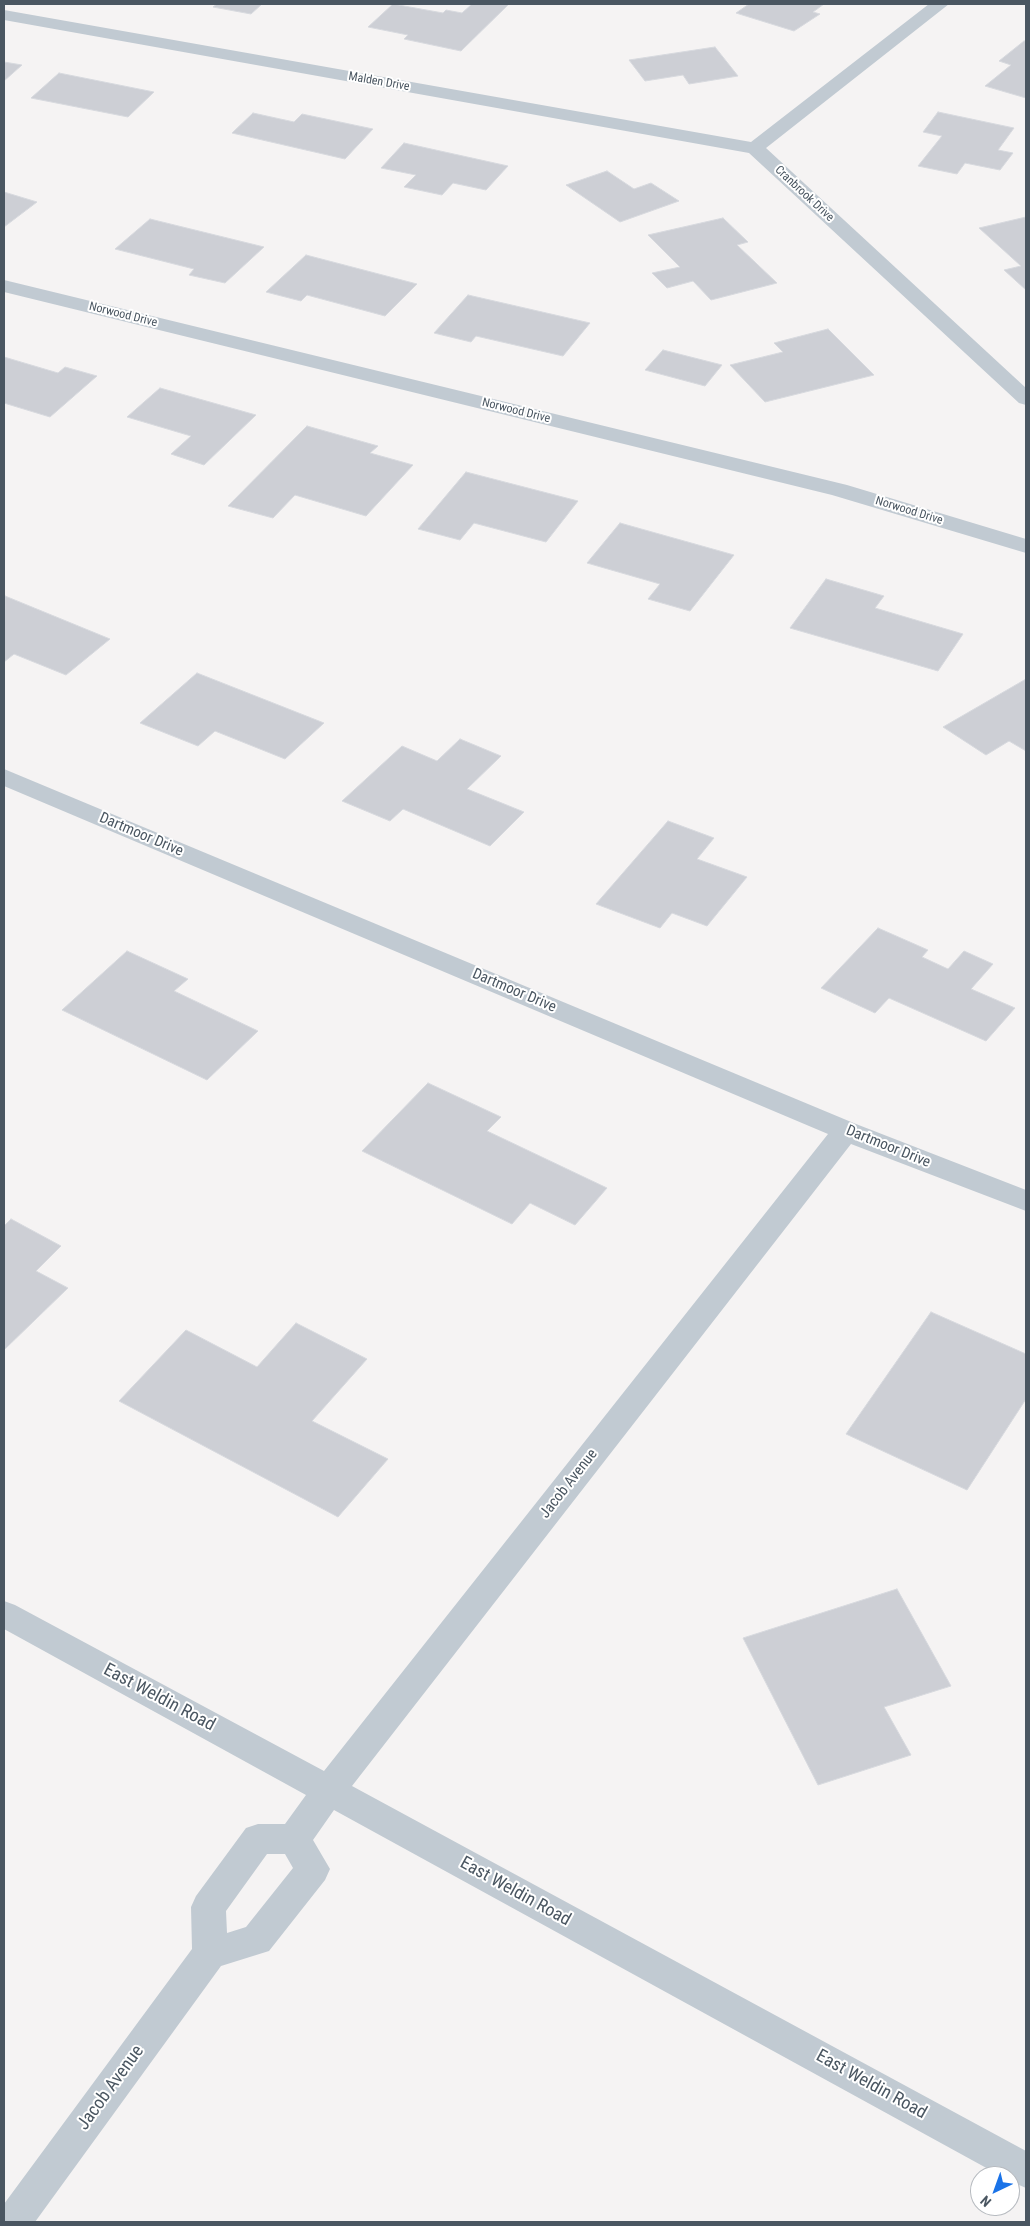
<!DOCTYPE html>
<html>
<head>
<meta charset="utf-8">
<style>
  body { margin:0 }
  #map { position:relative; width:1030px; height:2226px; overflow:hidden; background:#f5f3f3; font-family:"Roboto Condensed",sans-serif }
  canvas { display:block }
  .frame { position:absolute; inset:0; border:5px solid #4a5661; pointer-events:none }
  .north { position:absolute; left:970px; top:2166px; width:50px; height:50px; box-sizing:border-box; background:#fff; border:1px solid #b7bbc0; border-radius:50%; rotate:222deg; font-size:14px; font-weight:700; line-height:20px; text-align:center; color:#4a5661 }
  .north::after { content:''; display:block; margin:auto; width:18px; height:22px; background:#1a73e8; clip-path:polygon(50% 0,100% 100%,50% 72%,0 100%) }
</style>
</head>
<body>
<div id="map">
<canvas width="1030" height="2226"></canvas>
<div class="frame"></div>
<div class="north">N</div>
</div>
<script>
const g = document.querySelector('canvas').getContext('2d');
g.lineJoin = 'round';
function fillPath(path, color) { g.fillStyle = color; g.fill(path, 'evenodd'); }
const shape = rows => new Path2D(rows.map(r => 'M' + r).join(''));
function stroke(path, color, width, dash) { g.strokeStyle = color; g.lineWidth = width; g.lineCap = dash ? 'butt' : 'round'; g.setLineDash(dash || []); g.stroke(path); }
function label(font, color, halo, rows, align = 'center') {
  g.font = font + ' "Roboto Condensed",sans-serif'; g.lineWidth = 4; g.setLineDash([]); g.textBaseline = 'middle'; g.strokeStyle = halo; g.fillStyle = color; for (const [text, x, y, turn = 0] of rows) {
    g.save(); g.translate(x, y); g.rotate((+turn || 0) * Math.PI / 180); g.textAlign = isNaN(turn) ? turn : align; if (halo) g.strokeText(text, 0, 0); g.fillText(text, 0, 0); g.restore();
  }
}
const building = shape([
  [217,4,262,4,251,14,213,7,217,4],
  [393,4,443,13,446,10,462,13,472,4,509,4,461,51,404,39,408,35,368,27,393,4],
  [749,4,824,4,813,12,820,14,794,31,736,13,749,4],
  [1024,41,1026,41,1026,98,985,86,1011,65,999,61,1024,41],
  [715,47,738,76,689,84,683,75,645,81,629,60,715,47],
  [4,62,22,65,4,81,4,62],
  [59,73,154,92,128,117,31,98,59,73],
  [938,112,1014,128,998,150,1013,153,1000,170,965,163,957,174,918,166,942,136,923,132,938,112],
  [253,113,294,122,302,114,373,129,345,159,232,133,253,113],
  [404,143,508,166,486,190,453,183,442,195,404,187,416,175,381,168,404,143],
  [607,171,634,189,651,183,679,201,620,222,566,185,607,171],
  [4,192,37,202,4,227,4,192],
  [1026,217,1026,290,1004,270,1021,266,979,228,1026,217],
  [723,218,748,242,737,245,777,283,711,300,693,281,667,288,652,273,680,267,648,235,723,218],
  [150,219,264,247,225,283,189,275,194,269,115,249,150,219],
  [306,255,417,284,385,316,307,295,301,301,266,292,306,255],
  [468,295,590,323,563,356,476,336,471,342,434,333,468,295],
  [828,329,874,375,765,402,730,365,783,352,774,343,828,329],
  [663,350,722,365,705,386,645,370,663,350],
  [4,357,58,373,65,367,97,376,50,417,4,403,4,357],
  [160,388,256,415,204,465,171,454,191,436,127,417,160,388],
  [307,426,378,446,370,453,413,465,366,516,295,495,273,518,228,506,307,426],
  [466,472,578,501,546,542,474,523,460,540,418,529,466,472],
  [620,523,734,555,690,611,648,599,660,584,587,563,620,523],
  [826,579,884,596,875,608,963,634,938,671,790,628,826,579],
  [5,596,110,639,66,675,14,654,4,662,5,596],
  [197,673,324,723,285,759,215,731,198,746,140,723,197,673],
  [1026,679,1026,751,1009,741,986,755,943,727,1026,679],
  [460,739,501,756,467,789,524,812,490,846,403,809,390,821,342,801,402,746,437,761,460,739],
  [668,821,714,838,697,859,747,877,707,926,672,913,660,928,596,904,668,821],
  [878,928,928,950,922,957,948,969,964,951,993,964,971,989,1015,1008,986,1041,889,998,875,1013,821,988,878,928],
  [127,951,188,979,174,991,258,1031,207,1080,62,1010,127,951],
  [428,1083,501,1117,487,1131,607,1188,575,1225,530,1203,512,1224,362,1151,428,1083],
  [11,1219,61,1246,36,1271,68,1288,4,1350,4,1226,11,1219],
  [931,1312,1026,1354,1026,1399,967,1490,846,1434,931,1312],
  [296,1323,367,1359,312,1421,388,1459,338,1517,119,1401,186,1330,257,1367,296,1323],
  [897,1589,951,1686,884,1707,911,1755,818,1785,743,1638,897,1589]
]);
fillPath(building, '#cdcfd5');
stroke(building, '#d7d9de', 1);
fillPath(shape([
  [929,4,949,4,766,148,1026,388,1026,405,1019,403,749,153,4,20,4,10,751,142,929,4],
  [4,280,847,485,1026,539,1026,553,832,495,4,292,4,280],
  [4,769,856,1124,1026,1190,1026,1211,851,1144,352,1786,1026,2151,1026,2188,1010,2181,1010,2176,1001,2176,334,1810,313,1840,330,1869,325,1880,269,1951,221,1966,35,2222,4,2222,4,2204,192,1949,191,1907,196,1896,246,1828,258,1824,285,1824,306,1795,4,1629,4,1601,15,1605,324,1771,828,1134,4,786,4,769],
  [267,1854,285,1854,293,1868,246,1927,227,1933,226,1911,267,1854]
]), '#c1cad2');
label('12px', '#4a5661', '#fff', [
  ["Malden Drive",379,82,10],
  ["Cranbrook Drive",804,194,43],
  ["Norwood Drive",123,315,14],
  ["Norwood Drive",516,411,14],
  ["Norwood Drive",909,511,17]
]);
label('15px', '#4a5661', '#fff', [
  ["Dartmoor Drive",141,835,23],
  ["Dartmoor Drive",514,991,23],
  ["Dartmoor Drive",888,1147,22],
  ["Jacob Avenue",569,1484,-52]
]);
label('18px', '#4a5661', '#fff', [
  ["East Weldin Road",159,1698,28],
  ["East Weldin Road",515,1892,29],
  ["East Weldin Road",871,2085,29],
  ["Jacob Avenue",111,2088,-54]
]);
</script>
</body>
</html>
